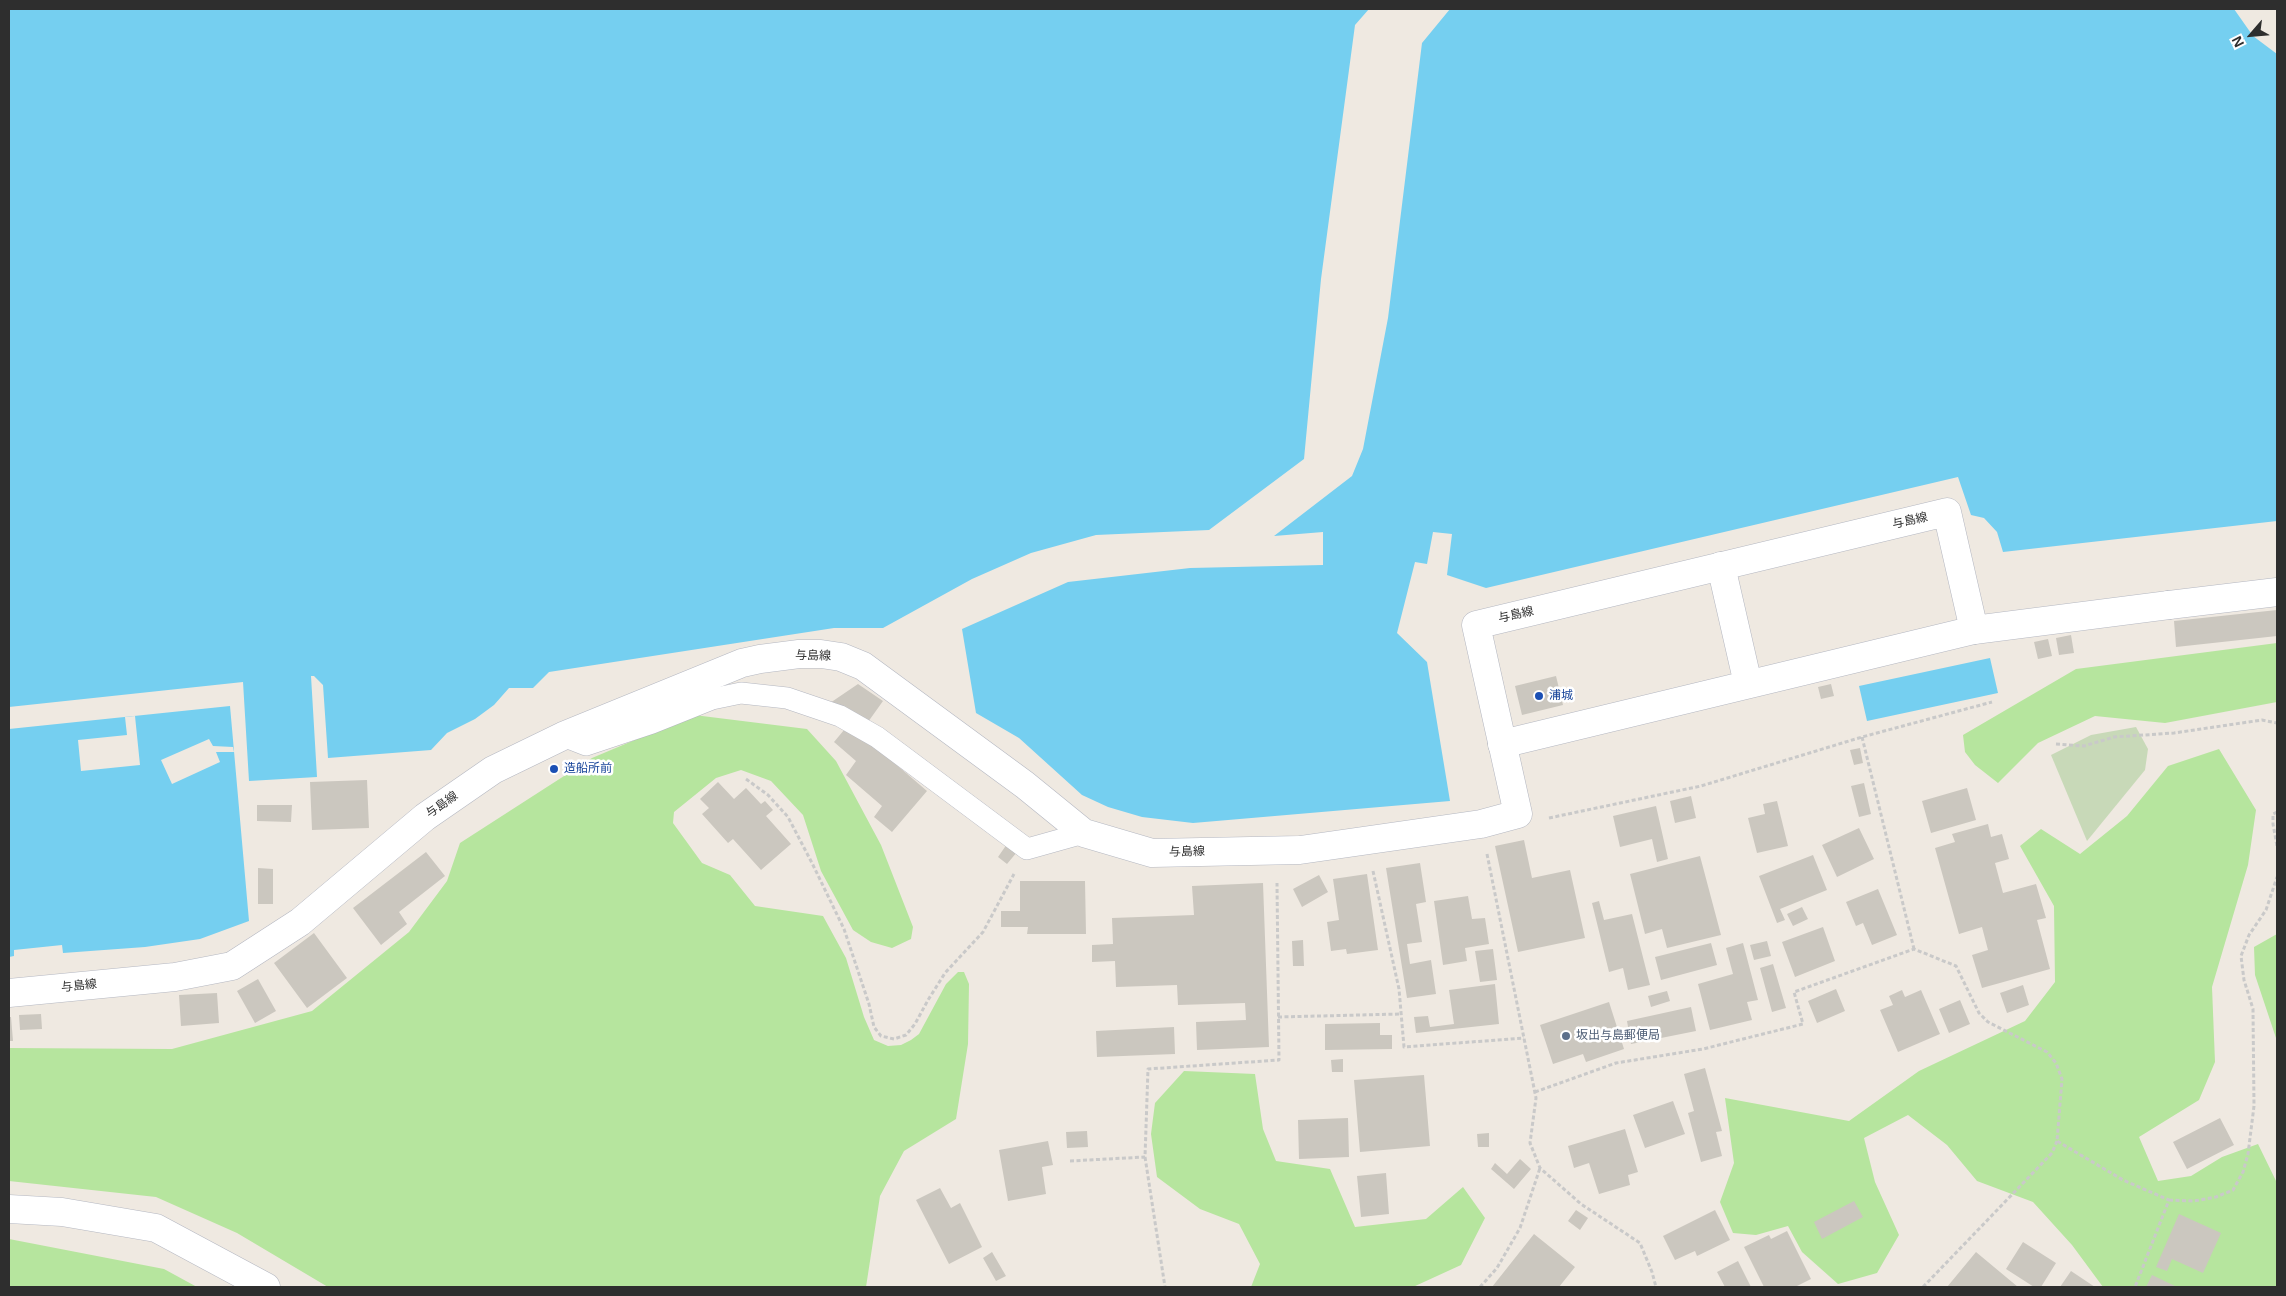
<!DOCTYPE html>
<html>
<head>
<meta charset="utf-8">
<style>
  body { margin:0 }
  #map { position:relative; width:2286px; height:1296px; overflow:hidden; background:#efe9e1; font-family:Arial,sans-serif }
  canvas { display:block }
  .frame { position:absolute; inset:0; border:10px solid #2e2e2e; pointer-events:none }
  .north { position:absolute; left:2226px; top:10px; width:50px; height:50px; -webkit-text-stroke:4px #fff; paint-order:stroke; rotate:243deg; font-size:14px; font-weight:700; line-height:20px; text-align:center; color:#2e2e2e }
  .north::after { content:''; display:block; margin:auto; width:18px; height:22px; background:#2e2e2e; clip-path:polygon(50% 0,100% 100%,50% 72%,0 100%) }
</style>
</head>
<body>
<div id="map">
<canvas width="2286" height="1296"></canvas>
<div class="frame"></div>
<div class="north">N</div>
</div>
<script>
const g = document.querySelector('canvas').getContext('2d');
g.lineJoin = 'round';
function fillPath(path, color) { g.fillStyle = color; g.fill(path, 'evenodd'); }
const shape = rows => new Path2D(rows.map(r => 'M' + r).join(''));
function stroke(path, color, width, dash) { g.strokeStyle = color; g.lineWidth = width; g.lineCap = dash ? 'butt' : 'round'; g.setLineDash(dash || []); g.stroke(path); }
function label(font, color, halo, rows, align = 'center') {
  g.font = font + ' Arial,"Noto Sans JP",sans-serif'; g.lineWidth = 5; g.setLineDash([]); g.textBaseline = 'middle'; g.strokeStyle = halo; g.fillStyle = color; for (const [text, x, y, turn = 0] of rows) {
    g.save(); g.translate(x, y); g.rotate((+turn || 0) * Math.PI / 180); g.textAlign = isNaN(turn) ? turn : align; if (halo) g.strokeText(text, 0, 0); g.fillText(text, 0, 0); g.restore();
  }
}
fillPath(shape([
  [2277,643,2277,702,2165,723,2095,716,2038,743,1998,783,1975,765,1965,752,1963,735,2076,669],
  [694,715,807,729,836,761,881,845,913,927,911,939,892,948,871,942,853,930,821,871,803,815,771,781,741,770,716,778,674,812,673,823,702,863,730,875,755,906,823,916,846,958,864,1017,874,1040,888,1046,901,1045,911,1040,919,1034,946,984,958,972,964,972,969,984,968,1044,956,1119,904,1151,880,1196,866,1287,328,1287,237,1233,156,1197,9,1181,9,1048,172,1049,312,1011,409,932,447,881,460,843,592,758],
  [2219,749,2256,810,2248,865,2212,987,2215,1062,2199,1100,2139,1137,2158,1181,2191,1176,2222,1157,2258,1144,2277,1183,2277,1287,2103,1287,2072,1245,2033,1202,1977,1181,1947,1145,1908,1115,1864,1138,1875,1182,1899,1235,1877,1273,1838,1284,1802,1252,1788,1226,1756,1235,1733,1233,1720,1202,1734,1163,1725,1098,1849,1121,1919,1071,2025,1021,2055,982,2054,906,2020,846,2041,829,2080,854,2127,816,2168,766],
  [2277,934,2277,1041,2255,975,2254,947],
  [1184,1071,1255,1074,1263,1129,1276,1161,1330,1169,1355,1227,1426,1219,1463,1187,1485,1218,1461,1265,1413,1287,1251,1287,1260,1264,1239,1224,1200,1209,1157,1177,1151,1134,1155,1103],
  [9,1239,164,1269,197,1287,9,1287]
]), '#b6e59e');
fillPath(shape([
  [2136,727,2148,749,2145,770,2087,841,2051,755,2091,735]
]), '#c8d9b8');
fillPath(shape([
  [9,9,1369,9,1355,25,1321,279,1304,459,1209,530,1096,535,1031,553,972,579,883,628,834,628,549,672,533,688,509,688,494,705,475,719,447,733,431,750,328,758,323,685,314,676,311,676,317,777,249,781,243,682,9,707],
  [1450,9,2234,9,2253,36,2277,54,2277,521,2003,552,1997,532,1984,518,1971,515,1958,477,1486,588,1447,575,1452,534,1433,532,1427,564,1415,562,1397,633,1427,662,1450,801,1193,823,1142,817,1108,807,1082,795,1019,738,976,713,962,629,1068,582,1190,568,1323,565,1323,532,1274,536,1352,476,1363,449,1388,318,1422,43],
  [1990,658,1998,693,1867,721,1859,686],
  [230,706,249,921,200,939,145,947,63,953,62,945,14,950,14,956,9,957,9,729]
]), '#75cff0');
fillPath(shape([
  [135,716,140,765,81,771,78,740,127,735,125,717],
  [209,739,213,746,233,747,234,752,216,752,220,762,172,784,161,760]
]), '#efe9e1');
fillPath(shape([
  [2277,610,2277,636,2176,647,2174,621],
  [2071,635,2074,653,2059,655,2056,638],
  [2048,639,2052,656,2038,659,2034,642],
  [1556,676,1563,705,1522,715,1515,686],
  [858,684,883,701,868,722,851,710,846,715,830,703],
  [1831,684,1834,696,1821,699,1818,687],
  [849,724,927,791,892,832,874,817,882,806,846,775,856,761,834,742],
  [1860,748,1863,763,1854,765,1850,750],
  [367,780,369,828,312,830,310,782],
  [718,782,734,799,746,788,761,804,765,801,773,810,766,816,791,844,761,870,733,839,728,843,702,814,709,808,700,799],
  [1864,783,1871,814,1859,817,1851,786],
  [1967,788,1976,820,1931,833,1922,801],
  [1691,796,1696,818,1675,823,1670,801],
  [1777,801,1788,846,1757,853,1748,818,1765,814,1763,804],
  [257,805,292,805,291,822,257,821],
  [1656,806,1668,859,1657,862,1652,839,1620,847,1613,816],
  [1988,824,1991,837,2002,834,2009,859,1995,863,2003,893,2036,884,2046,918,2037,920,2050,969,1982,988,1972,955,1988,950,1982,927,1959,934,1935,848,1955,842,1952,834],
  [1859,828,1874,859,1837,877,1822,845],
  [1524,840,1532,878,1570,870,1585,938,1518,952,1495,846],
  [1007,844,1017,852,1007,864,998,857],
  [426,852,445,876,399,912,407,924,381,945,353,908],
  [1813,855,1827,890,1780,909,1785,920,1777,923,1759,876],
  [1700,856,1721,935,1667,948,1662,929,1645,934,1630,874],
  [1420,863,1426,902,1416,904,1422,942,1407,944,1410,964,1431,960,1436,994,1407,998,1386,868],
  [258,868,273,869,273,904,258,904],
  [1367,874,1378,950,1347,954,1346,949,1331,951,1327,922,1339,920,1333,879],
  [1319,875,1328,892,1302,907,1293,889],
  [1020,881,1085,881,1086,934,1027,934,1028,927,1001,927,1001,911,1020,911],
  [1263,883,1269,1047,1197,1050,1196,1022,1246,1020,1245,1003,1178,1005,1177,985,1116,987,1115,961,1092,962,1092,945,1113,944,1112,918,1194,915,1192,886],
  [1878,889,1897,935,1872,945,1863,923,1856,926,1846,902],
  [1468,896,1472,919,1485,918,1489,944,1465,948,1467,961,1443,965,1434,901],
  [1599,901,1604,920,1632,914,1650,985,1628,990,1623,968,1609,972,1592,903],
  [1802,907,1808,919,1793,926,1787,914],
  [1823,927,1835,961,1795,977,1782,942],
  [314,933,347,978,307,1008,274,963],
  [1303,940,1304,966,1293,966,1292,941],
  [1767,941,1771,956,1754,960,1750,945],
  [1711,943,1717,965,1661,980,1655,957],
  [1743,943,1758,1000,1747,1002,1752,1020,1710,1030,1698,984,1733,974,1726,948],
  [1493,949,1497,980,1480,982,1475,951],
  [1773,964,1786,1008,1772,1012,1760,968],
  [258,979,276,1011,255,1023,237,991],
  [1495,984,1499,1024,1416,1033,1414,1017,1428,1016,1430,1027,1454,1024,1449,990],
  [2023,985,2029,1005,2007,1013,2000,993],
  [1836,989,1845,1011,1817,1023,1808,1001],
  [1902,990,1905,997,1921,990,1940,1034,1898,1052,1880,1010,1893,1005,1889,996],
  [1667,991,1670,1001,1651,1007,1648,996],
  [217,993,219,1023,181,1026,179,995],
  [1960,1000,1970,1024,1949,1033,1939,1009],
  [1609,1002,1624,1049,1586,1062,1583,1054,1553,1064,1540,1025],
  [1691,1007,1696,1031,1631,1044,1627,1021],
  [41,1014,42,1029,20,1030,19,1015],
  [9,1017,11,1017,13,1041,9,1041],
  [1380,1023,1380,1035,1392,1035,1392,1049,1325,1050,1325,1024],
  [1174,1027,1175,1054,1097,1057,1096,1031],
  [1343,1059,1343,1072,1332,1072,1331,1060],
  [1705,1068,1722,1131,1716,1132,1722,1156,1701,1162,1688,1113,1694,1111,1684,1074],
  [1424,1075,1430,1146,1360,1152,1354,1080],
  [1673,1101,1685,1134,1645,1148,1633,1115],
  [1348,1118,1349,1157,1299,1159,1298,1120],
  [2220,1118,2234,1145,2187,1169,2173,1142],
  [1625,1129,1638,1172,1628,1175,1630,1185,1599,1194,1589,1163,1574,1168,1568,1146],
  [1087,1131,1088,1147,1067,1148,1066,1132],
  [1489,1133,1489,1147,1478,1147,1477,1134],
  [1048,1141,1053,1165,1042,1167,1046,1194,1008,1201,999,1150],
  [1520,1159,1531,1169,1514,1189,1491,1169,1495,1163,1507,1174],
  [1386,1173,1389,1214,1361,1217,1357,1176],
  [940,1188,951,1208,960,1203,982,1247,949,1264,916,1200],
  [1854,1201,1863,1217,1822,1239,1814,1222],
  [1576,1210,1588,1218,1580,1230,1568,1221],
  [1715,1210,1730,1240,1697,1256,1695,1251,1675,1260,1663,1236],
  [2179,1214,2221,1233,2203,1273,2172,1259,2167,1271,2156,1267],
  [1787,1231,1811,1279,1795,1287,1764,1287,1744,1247,1769,1235,1771,1239],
  [1534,1234,1575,1267,1559,1287,1492,1287],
  [2023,1242,2056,1263,2041,1287,2034,1287,2006,1269],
  [992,1252,1006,1276,996,1281,983,1258],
  [1976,1252,2018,1287,1947,1287],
  [1738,1261,1751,1287,1725,1287,1717,1272],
  [2071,1271,2095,1287,2060,1287],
  [2152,1275,2177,1287,2146,1287]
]), '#cbc7bf');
const lane = shape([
  [563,736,586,745,652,723,712,699,741,693,787,698,840,716,877,737,1027,849,1084,833]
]);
const street = shape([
  [1721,566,1748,684],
  [2169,605,2277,592],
  [1502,744,1974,630]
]);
const secondary = shape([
  [9,993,175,977,232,966,300,922,425,817,493,770,563,736,742,663,760,659,799,654,821,654,841,657,863,666,1025,785,1084,833,1152,853,1300,850,1481,824,1518,814,1476,625,1947,512,1974,630,2169,605],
  [9,1209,62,1212,156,1228,266,1287]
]);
stroke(lane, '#b4b7c1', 22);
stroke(street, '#b4b7c1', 29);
stroke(secondary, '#b4b7c1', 29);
stroke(shape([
  [1862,737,1914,949],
  [2056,744,2084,746,2114,737,2174,733,2262,720,2277,723],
  [746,779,768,795,788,817,812,863,844,929,869,1004,874,1027,881,1036,894,1039,906,1035,915,1024,928,1000,945,973,983,932,1014,874],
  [2277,812,2273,814,2273,824,2277,846],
  [1549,818,1701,786,1862,737,1992,702],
  [1487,854,1536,1098,1530,1143,1540,1168,1581,1204,1640,1243,1652,1272,1656,1287],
  [1373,871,1399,989,1404,1047,1524,1038],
  [1278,1017,1401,1014],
  [1535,1092,1616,1063,1703,1049,1803,1024,1794,992,1914,949,1956,966,1979,1013,1988,1022,2047,1052,2056,1063,2062,1079,2057,1141,2123,1180,2169,1200,2135,1287],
  [1145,1157,1165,1287],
  [1070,1161,1145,1157,1148,1069,1279,1060,1277,883],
  [2169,1200,2194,1201,2216,1197,2233,1190,2243,1172,2248,1154,2254,1106,2253,1009,2244,980,2241,956,2249,935,2266,910,2277,877],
  [1480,1287,1497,1268,1520,1228,1540,1168],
  [1923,1287,2052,1153,2057,1141]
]), '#c9c9c9', 3, [4, 2.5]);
stroke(lane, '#fff', 21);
stroke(street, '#fff', 28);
stroke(secondary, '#fff', 28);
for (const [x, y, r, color] of [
  [1539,696,5,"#1a4fb4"],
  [554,769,5,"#1a4fb4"],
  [1566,1036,5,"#5c6f8a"]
]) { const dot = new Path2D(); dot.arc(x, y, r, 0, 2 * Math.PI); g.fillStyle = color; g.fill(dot); stroke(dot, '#fff', 2); }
label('12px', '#2e2e2e', '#fff', [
  ["与島線",1910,521,-13],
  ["与島線",1516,615,-13],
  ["与島線",813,656,1],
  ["与島線",442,805,-35],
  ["与島線",1187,852,-1],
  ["与島線",79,986,-6]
]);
label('12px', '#164399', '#fff', [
  ["浦城",1549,696],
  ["造船所前",564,769]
], 'left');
label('12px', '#4e5e75', '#fff', [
  ["坂出与島郵便局",1576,1036]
], 'left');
</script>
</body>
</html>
